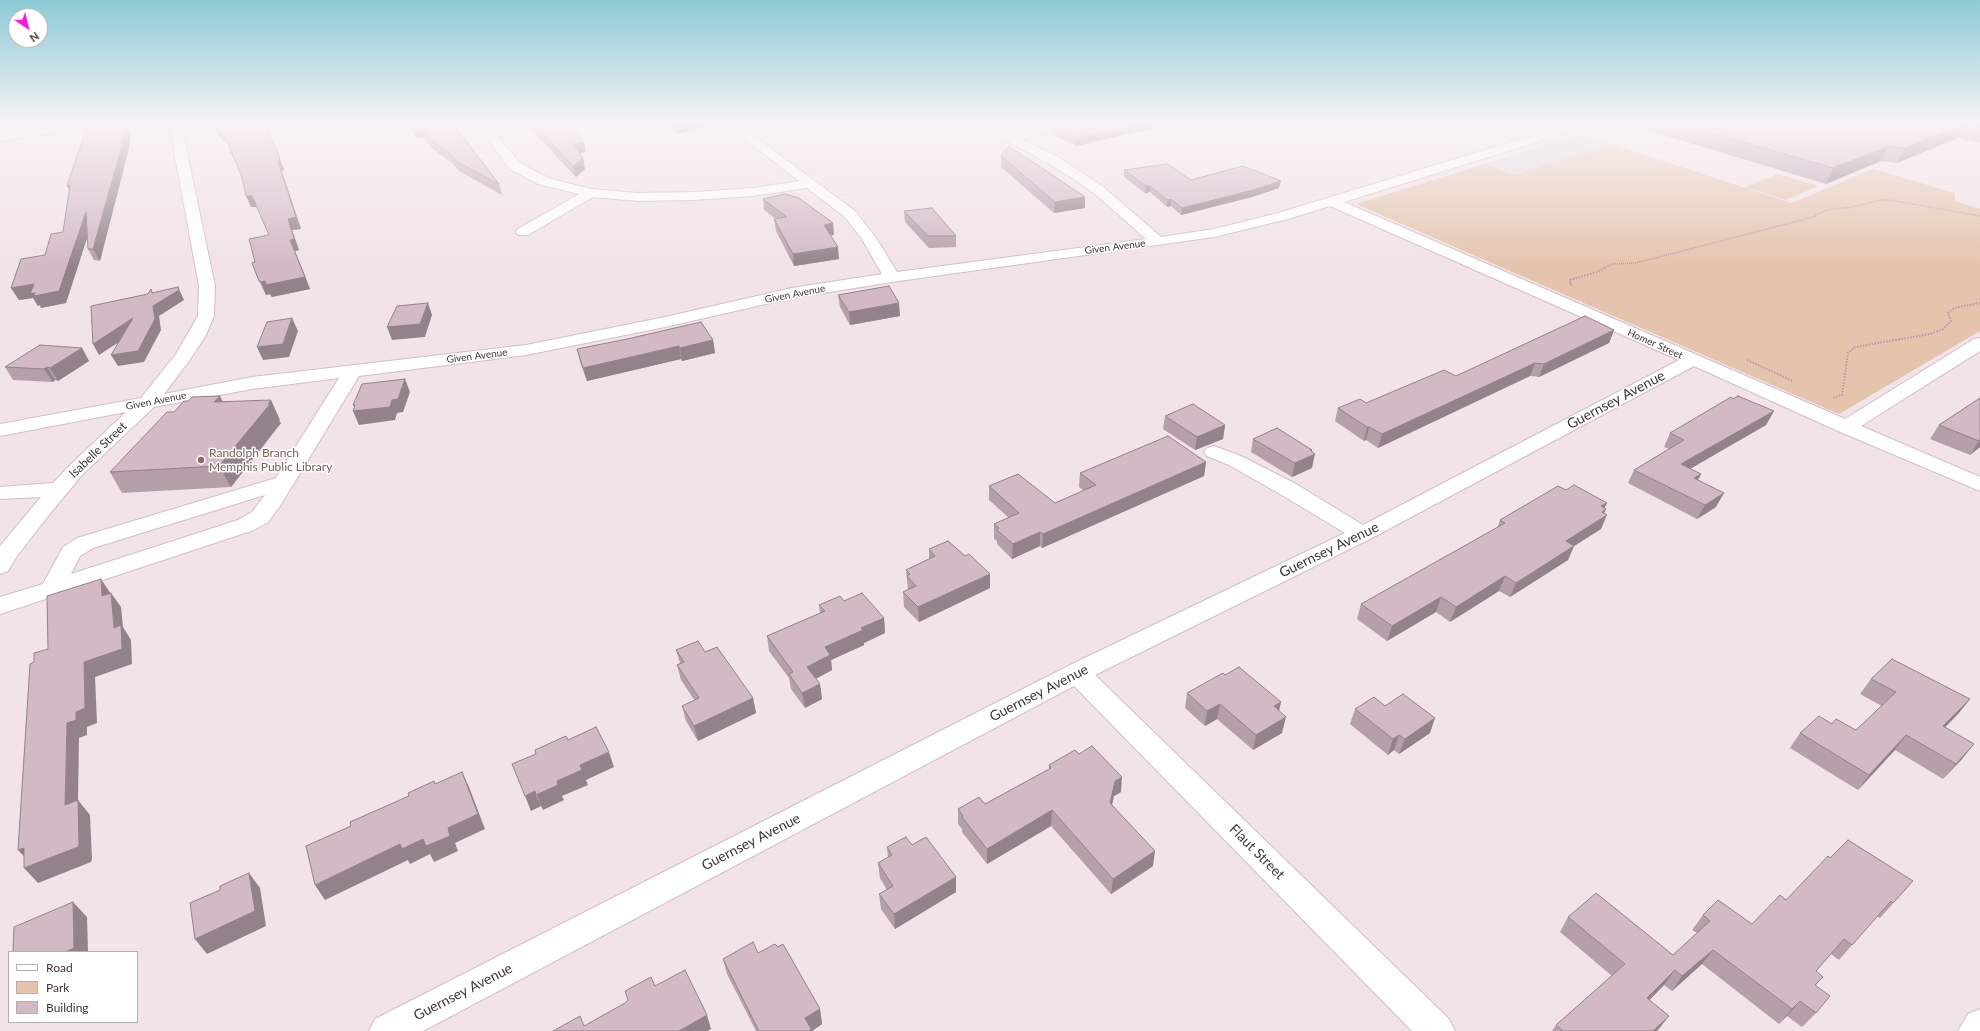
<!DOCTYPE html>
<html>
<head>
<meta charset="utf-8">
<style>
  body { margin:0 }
  #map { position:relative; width:1980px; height:1031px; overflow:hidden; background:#f1e3e8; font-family:Lato,sans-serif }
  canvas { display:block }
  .legend { position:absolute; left:8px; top:951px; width:130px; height:72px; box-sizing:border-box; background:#fff; border:1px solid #b4aeb0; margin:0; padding:5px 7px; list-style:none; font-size:12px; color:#43343a }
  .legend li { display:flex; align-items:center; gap:8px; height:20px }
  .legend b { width:20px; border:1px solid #b4aeb0 }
  .north { position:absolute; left:8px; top:8px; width:40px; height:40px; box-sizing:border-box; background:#fff; border:1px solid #b4aeb0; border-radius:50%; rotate:145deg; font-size:11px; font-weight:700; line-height:16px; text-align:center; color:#43343a }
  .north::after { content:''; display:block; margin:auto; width:14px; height:18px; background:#f21ada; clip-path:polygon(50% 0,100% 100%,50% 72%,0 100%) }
</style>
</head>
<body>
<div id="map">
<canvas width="1980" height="1031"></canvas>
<ul class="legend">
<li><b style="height:5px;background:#fff"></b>Road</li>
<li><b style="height:11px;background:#e4c4ad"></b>Park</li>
<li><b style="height:11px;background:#d2b9c4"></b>Building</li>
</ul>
<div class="north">N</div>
</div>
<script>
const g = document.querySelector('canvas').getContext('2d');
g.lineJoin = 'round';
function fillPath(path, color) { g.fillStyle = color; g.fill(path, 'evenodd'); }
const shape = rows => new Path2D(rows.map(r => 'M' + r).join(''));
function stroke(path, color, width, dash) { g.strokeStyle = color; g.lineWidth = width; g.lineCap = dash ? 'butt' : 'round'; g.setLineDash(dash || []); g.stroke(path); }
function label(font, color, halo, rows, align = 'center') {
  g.font = font + ' Lato,sans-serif'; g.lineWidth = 3; g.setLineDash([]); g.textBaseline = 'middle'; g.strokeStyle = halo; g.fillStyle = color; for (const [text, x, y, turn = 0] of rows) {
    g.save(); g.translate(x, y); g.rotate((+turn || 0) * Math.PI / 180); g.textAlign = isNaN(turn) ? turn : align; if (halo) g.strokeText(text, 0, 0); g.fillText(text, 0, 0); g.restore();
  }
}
fillPath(shape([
  [1611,144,1792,203,1873,169,1955,193,1955,201,1980,209,1980,331,1839,414,1356,204,1485,164,1514,175],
  [1778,174,1818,186,1786,200,1745,187]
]), '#e4c4ad');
fillPath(shape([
  [1580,134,1611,144,1514,175,1485,164]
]), '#dfd9db');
const minor = shape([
  [68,124,97,124,91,128,0,141,0,133,68,124],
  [169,124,181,124,215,286,214,316,206,335,189,361,164,394,252,377,526,345,665,317,792,288,882,274,862,239,845,217,807,188,753,196,694,200,638,201,593,197,528,235,518,235,516,232,518,229,579,194,538,184,510,169,476,124,488,124,520,163,548,178,591,189,638,193,694,192,753,188,799,181,725,124,738,124,855,211,876,238,897,272,1146,239,1095,194,1078,182,1048,163,979,127,977,124,992,124,1012,134,1058,124,1079,124,1077,127,1022,139,1058,157,1105,188,1161,237,1214,229,1278,213,1570,124,1587,124,1585,127,1344,202,1845,419,1974,339,1980,338,1980,351,1861,426,1980,477,1980,491,1838,431,1694,366,1370,539,1095,675,1449,1019,1455,1031,1412,1031,1074,686,423,1031,369,1031,375,1019,1068,666,1345,533,1280,494,1229,465,1207,456,1204,452,1207,448,1214,446,1243,457,1296,484,1363,525,1679,360,1330,206,1288,219,1214,237,892,282,792,298,665,327,526,355,359,376,280,506,268,522,254,530,0,614,0,597,43,584,63,547,77,538,276,478,339,378,252,389,154,407,82,475,48,516,17,556,8,571,0,574,0,546,41,497,0,499,0,487,53,483,68,467,126,412,0,436,0,424,141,398,176,354,198,316,199,286,169,124],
  [265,495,252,512,238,520,71,574,80,556,93,548,265,495],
  [1980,1009,1980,1031,1958,1031,1968,1014,1980,1009]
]);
stroke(minor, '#d4bec6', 2);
stroke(shape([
  [1604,268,1612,264,1636,263,1813,217,1826,210,1852,207,1881,200,1890,200,1980,216]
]), '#bd98a7', 1.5, [1, 1]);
stroke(shape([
  [1572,285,1570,284,1570,280,1597,272,1606,267],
  [1747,360,1793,381],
  [1833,398,1842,395,1848,353,1855,347,1930,334,1943,329,1951,321,1948,313,1954,308,1980,303]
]), '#bd98a7', 2, [1.5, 1.5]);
fillPath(minor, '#fff');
fillPath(shape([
  [212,124,255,124,257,128,284,169,282,172,301,229,292,230,299,250,295,251,310,289,272,297,270,294,266,295,259,281,255,262,269,235,257,207,251,207,242,177,226,140,223,141,222,137,220,138,216,133],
  [406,124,456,124,456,127,499,184,502,195,459,171,453,164,432,148,424,137,417,138],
  [526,124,566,124,586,152,579,154,585,169,576,177],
  [664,124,703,124,703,128,677,134],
  [1028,124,1052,124,1036,127],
  [1171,124,1076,146,1051,134,1051,126],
  [1637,124,1980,124,1980,142,1978,143,1958,138,1897,163,1881,161,1826,184,1636,127],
  [131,133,128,152,100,261,94,260,88,249,87,237,66,303,41,308,40,305,38,306,33,298,19,300,11,288,45,255,63,232,70,190,67,186],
  [1001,156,1085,197,1085,208,1054,213,1001,167],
  [1124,170,1191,180,1279,188,1252,197,1181,215,1171,206,1167,207,1150,192,1145,193,1124,177],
  [763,199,834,235,831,235,839,259,794,266,776,231,774,219,776,219,764,210],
  [904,211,956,236,956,247,929,248,905,222],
  [838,295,900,316,850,325,840,307],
  [1614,330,1609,343,1539,377,1530,376,1378,448,1366,440,1364,441,1335,421,1338,408,1366,403],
  [713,340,715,353,682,361,681,359,587,381,580,362,577,349],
  [82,348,89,361,58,381,55,380,53,382,13,380,5,367],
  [1980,398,1980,447,1970,455,1930,439,1939,425],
  [188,401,223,402,280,420,279,421,281,423,231,487,122,493,110,472,174,412],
  [1774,411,1766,425,1690,469,1701,474,1698,480,1716,507,1697,519,1628,483,1634,470,1669,449,1664,447,1670,433],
  [1165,416,1225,425,1223,439,1195,450,1163,429],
  [1253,439,1311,451,1312,468,1292,477,1251,452],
  [1206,462,1204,476,1042,548,1040,546,1012,559,997,544,997,541,994,539,994,524,1009,518,989,500,989,486,1055,503,1084,491,1079,487,1080,473],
  [1566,490,1607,503,1604,508,1606,509,1604,513,1601,529,1574,546,1568,560,1510,597,1499,591,1450,622,1436,612,1387,641,1357,619,1361,604,1497,528,1500,520],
  [929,549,990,588,919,622,904,607,903,592,908,590,906,570,929,559],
  [844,601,884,618,885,633,864,643,864,645,831,660,832,670,816,679,820,684,822,699,805,708,791,689,789,678,769,651,767,636,820,613,819,605],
  [676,650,705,652,753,698,756,713,698,741,686,721,682,706,695,701,681,680,677,665,680,663],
  [1225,675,1281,702,1279,711,1282,733,1253,750,1217,719,1205,726,1185,708,1187,693],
  [1871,679,1970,699,1958,714,1944,727,1962,759,1943,779,1895,750,1858,790,1790,748,1800,733,1832,724,1856,730,1882,706,1860,694],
  [1385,706,1430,733,1399,754,1394,750,1388,755,1350,724,1355,709],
  [1079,754,1121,792,1114,796,1112,805,1153,866,1111,894,1051,826,987,864,962,832,962,829,958,824,958,809,985,804,1049,769,1049,765],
  [912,845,956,877,956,892,895,929,881,909,879,894,887,890,880,878,878,863,888,858,887,847],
  [1830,858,1913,881,1880,918,1877,916,1839,960,1831,954,1816,971,1823,977,1816,985,1816,1013,1802,1027,1787,1016,1779,1024,1702,964,1672,991,1664,985,1649,1000,1669,1016,1657,1031,1552,1031,1556,1025,1612,976,1560,932,1568,917,1673,955,1697,933,1692,930,1703,915,1752,924,1786,900],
  [758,953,820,1009,822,1024,812,1031,756,1031,727,974,723,959]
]), '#b59fa9');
fillPath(shape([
  [126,124,128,124,131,133,128,152,100,261,93,249],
  [675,124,703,124,703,128,677,134],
  [1036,124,1052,124,1036,127],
  [1137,124,1171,124,1076,146,1077,138],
  [1966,124,1958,138,1897,163,1905,148],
  [267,126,284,169,282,172,301,229,292,230,299,250,295,251,310,289,272,297,270,294,266,295,261,282,290,240,278,162],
  [218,127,222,130,226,140,223,141,222,137,220,138,215,128],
  [421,127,424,137,417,138,414,128],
  [584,142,586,152,575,154,573,144],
  [1889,146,1881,161,1826,184,1833,168],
  [583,158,585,169,576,177,573,166],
  [1281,181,1279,188,1252,197,1181,215,1182,208],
  [70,185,73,197,67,186],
  [1146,186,1150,186,1150,192,1145,193],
  [246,196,252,196,257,207,251,207],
  [1085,197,1085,208,1054,213,1055,202],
  [1171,199,1171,206,1167,207,1167,200],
  [86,212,92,223,66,303,41,308,40,305,38,306,33,298,19,300,11,288,34,284],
  [833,223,834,235,825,236,824,225],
  [838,247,839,259,794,266,793,254],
  [178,287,184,300,159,316,161,330,144,362,118,366,111,355,152,293,151,289,156,300],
  [428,303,432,315,425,337,392,340,387,327],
  [899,303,900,316,850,325,849,312],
  [133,318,139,329,99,355,93,344],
  [292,318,298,331,289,357,263,360,257,347],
  [1614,330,1609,343,1539,377,1544,364],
  [713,340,715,353,682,361,680,348],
  [679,346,681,359,587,381,583,368],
  [82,348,89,361,58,381,50,368],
  [1535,363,1530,376,1378,448,1382,434],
  [47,367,55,380,53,382,44,369],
  [405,379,410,392,403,412,397,413,395,420,359,425,353,411,356,411,353,405,392,400],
  [220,396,230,416,214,402],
  [271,400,280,420,279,421,281,423,231,487,219,466],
  [1774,411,1766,425,1674,478,1681,464],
  [1225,425,1223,439,1195,450,1197,437],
  [1367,427,1369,427,1366,440,1364,441],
  [1979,441,1980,441,1980,447,1970,455],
  [1310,450,1312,450,1310,456,1315,454,1312,468,1292,477,1295,463],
  [1206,462,1204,476,1042,548,1043,534],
  [1701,474,1694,488,1694,478],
  [1724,493,1716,507,1697,519,1705,505],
  [1607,503,1603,511,1606,509,1602,518,1607,515,1601,529,1574,546,1568,560,1510,597,1516,583,1566,541,1601,506],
  [1040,532,1040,546,1012,559,1013,544],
  [990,574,990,588,919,622,918,607],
  [1505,576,1499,591,1450,622,1456,607],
  [101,579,111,594,102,596],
  [111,593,121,607,123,627,131,640,132,664,95,677,97,723,87,727,87,735,79,738,78,800,90,815,92,859,91,862,38,883,24,868,32,865,18,850,65,805,67,723,84,662,114,628],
  [1441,597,1436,612,1387,641,1392,626],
  [884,618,885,633,864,643,864,645,831,660,832,670,809,682,807,667,825,647,861,628],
  [820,684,822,699,805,708,802,693],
  [753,698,756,713,698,741,694,726],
  [1970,699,1958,714,1931,742,1943,726],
  [1281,702,1277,718,1274,706],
  [1220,704,1217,719,1205,726,1207,711],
  [1286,717,1282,733,1253,750,1256,735],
  [1435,718,1430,733,1399,754,1405,739],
  [1399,735,1394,750,1388,755,1393,739],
  [1906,735,1895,750,1858,790,1869,775],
  [1974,744,1962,759,1943,779,1956,764],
  [609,752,614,767,586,780,588,785,562,796,564,800,543,810,536,795,580,765],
  [462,772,469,787,485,829,455,843,458,851,434,862,430,854,410,864,408,860,325,900,315,885,400,844,423,839],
  [1122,777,1121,792,1114,796,1109,818,1110,803,1115,781],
  [535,791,541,806,531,811,525,796],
  [1052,810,1051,826,987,864,987,849],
  [1155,851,1153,866,1111,894,1113,879],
  [249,873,260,888,266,926,207,954,195,939],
  [956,877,956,892,895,929,894,914],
  [73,902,87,917,88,952,65,952],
  [1713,950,1702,964,1672,991,1682,976],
  [1675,970,1664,985,1637,1013,1647,998],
  [1800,1001,1787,1016,1779,1024,1792,1009],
  [820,1009,822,1024,812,1031,808,1031,805,1018],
  [707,1015,711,1029,708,1031,679,1031],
  [1669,1016,1657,1031,1653,1031]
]), '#938289');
const building = shape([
  [88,124,126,124,123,142,93,249,88,249,86,212,59,291,34,296,35,293,30,294,34,284,11,288,21,259,45,255,51,234,63,232,70,185,67,186,88,124],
  [212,124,255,124,256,128,267,126,280,159,278,162,296,217,288,219,294,239,290,240,305,277,266,285,265,281,261,282,259,281,252,263,255,262,249,239,269,235,252,196,246,196,242,177,222,130,219,131,218,127,215,128,212,124],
  [411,124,453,124,499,184,456,161,450,154,429,138,421,127,414,128,411,124],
  [533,124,566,124,584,142,573,144,583,158,573,166,533,124],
  [1061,124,1137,124,1077,138,1051,126,1061,124],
  [1680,124,1965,124,1905,148,1889,146,1833,168,1680,124],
  [1968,124,1980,124,1980,127,1968,124],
  [1009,146,1085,197,1055,202,1001,156,1009,146],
  [1167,164,1191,180,1243,166,1281,181,1253,190,1182,208,1171,199,1167,200,1150,186,1146,186,1124,170,1167,164],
  [785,194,799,198,833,223,824,225,838,247,793,254,774,219,787,217,763,199,785,194],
  [932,208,956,236,928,236,904,211,932,208],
  [889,286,899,303,849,312,838,295,889,286],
  [178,287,179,290,153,306,155,319,138,351,111,355,133,318,93,344,91,306,148,294,151,289,152,293,178,287],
  [428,303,420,324,387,327,397,306,428,303],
  [1585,316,1614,330,1544,364,1535,363,1382,434,1369,427,1367,427,1338,408,1360,399,1366,403,1444,370,1456,376,1585,316],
  [292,318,283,344,257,347,267,322,292,318],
  [701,322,713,340,680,348,679,346,583,368,577,349,627,339,701,322],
  [40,345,82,348,50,368,47,367,44,369,5,367,40,345],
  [405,379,398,399,392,400,390,407,353,411,355,405,353,405,362,384,405,379],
  [220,396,214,402,271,400,268,404,271,403,219,466,110,472,167,412,174,412,184,401,188,401,192,397,220,396],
  [1738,396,1774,411,1681,464,1701,474,1694,478,1724,493,1705,505,1634,470,1684,440,1670,433,1731,397,1733,399,1738,396],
  [1980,398,1980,441,1979,441,1939,425,1980,398],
  [1193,404,1225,425,1197,437,1165,416,1193,404],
  [1277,428,1312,450,1310,450,1315,454,1295,463,1253,439,1277,428],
  [1168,436,1206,462,1043,534,1040,532,1013,544,997,530,999,528,994,524,1019,513,989,486,1018,474,1055,503,1096,485,1080,473,1168,436],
  [1574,485,1607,503,1601,506,1606,509,1602,512,1607,515,1566,541,1574,546,1516,583,1505,576,1456,607,1441,597,1392,626,1361,604,1505,523,1500,520,1558,486,1566,490,1574,485],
  [948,541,965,556,969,554,990,574,918,607,903,592,916,586,907,576,910,574,906,570,935,556,929,549,948,541],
  [101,579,102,596,111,593,114,628,121,625,122,649,84,662,85,708,76,712,76,720,67,723,65,805,78,800,79,844,78,847,24,868,24,848,18,850,30,664,34,662,34,653,48,649,47,596,101,579],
  [862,593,884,618,861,628,863,630,825,647,830,655,807,667,820,684,802,693,789,674,793,672,767,636,825,611,819,605,840,596,844,601,862,593],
  [698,641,705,652,717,647,753,698,694,726,682,706,699,698,677,665,684,662,676,650,698,641],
  [1892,659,1970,699,1943,726,1974,744,1956,764,1906,735,1869,775,1800,733,1819,716,1832,724,1836,719,1856,730,1896,692,1871,679,1892,659],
  [1239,667,1281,702,1274,706,1286,717,1256,735,1220,704,1207,711,1187,693,1223,673,1225,675,1239,667],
  [1403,694,1435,718,1405,739,1399,735,1393,739,1355,709,1374,697,1385,706,1403,694],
  [596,727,609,752,580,765,582,770,557,781,558,785,536,795,535,791,525,796,512,764,536,754,535,750,566,736,568,740,596,727],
  [1092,746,1122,777,1115,781,1110,803,1155,851,1113,879,1052,810,987,849,962,817,963,816,958,809,979,797,985,804,1051,768,1049,765,1075,750,1079,754,1092,746],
  [462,772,478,814,448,828,450,836,426,846,423,839,402,849,400,844,315,885,306,846,351,826,350,822,409,796,408,793,434,781,435,784,462,772],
  [906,837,912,845,926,837,956,877,894,914,879,894,893,886,878,863,892,855,887,847,906,837],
  [1848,840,1913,881,1893,903,1891,901,1852,945,1844,939,1816,971,1823,977,1815,985,1830,996,1816,1013,1800,1001,1792,1009,1713,950,1682,976,1675,970,1647,998,1669,1016,1653,1031,1563,1031,1556,1025,1625,964,1568,917,1596,893,1673,955,1710,921,1703,915,1718,900,1752,924,1780,895,1786,900,1828,856,1830,858,1848,840],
  [249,873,255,911,195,939,190,903,220,890,220,886,249,873],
  [73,902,74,948,65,952,13,952,14,927,73,902],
  [753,942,758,953,775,944,778,947,783,944,820,1009,805,1018,811,1029,809,1031,759,1031,723,959,753,942],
  [685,970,707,1015,679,1031,553,1031,580,1016,584,1026,625,1003,628,1000,625,991,651,977,655,986,685,970]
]);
fillPath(building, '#d2b9c4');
stroke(building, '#938289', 1);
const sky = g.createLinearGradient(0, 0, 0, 268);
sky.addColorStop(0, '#8bcbd7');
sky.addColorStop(0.46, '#f9f2f5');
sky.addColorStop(1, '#f9f2f500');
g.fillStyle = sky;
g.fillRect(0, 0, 1980, 268);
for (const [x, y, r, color] of [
  [201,460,4,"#8d6e63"]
]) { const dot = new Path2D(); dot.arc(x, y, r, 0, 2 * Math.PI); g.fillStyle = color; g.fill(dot); stroke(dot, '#fff', 1.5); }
label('10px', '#43343a', '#fff', [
  ["Given Avenue",1115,247,-7],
  ["Given Avenue",795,294,-11],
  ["Homer Street",1655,344,24],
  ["Given Avenue",477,356,-7],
  ["Given Avenue",156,401,-11]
]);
label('12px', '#43343a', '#fff', [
  ["Isabelle Street",98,450,-44]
]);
label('12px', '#785e54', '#fff', [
  ["Randolph Branch",209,453],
  ["Memphis Public Library",209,467]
], 'left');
label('14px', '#43343a', '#fff', [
  ["Guernsey Avenue",1616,400,-28],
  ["Guernsey Avenue",1329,550,-26],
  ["Guernsey Avenue",1039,693,-27],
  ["Guernsey Avenue",751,842,-27],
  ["Flaut Street",1257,852,45],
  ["Guernsey Avenue",463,992,-27]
]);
</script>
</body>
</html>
